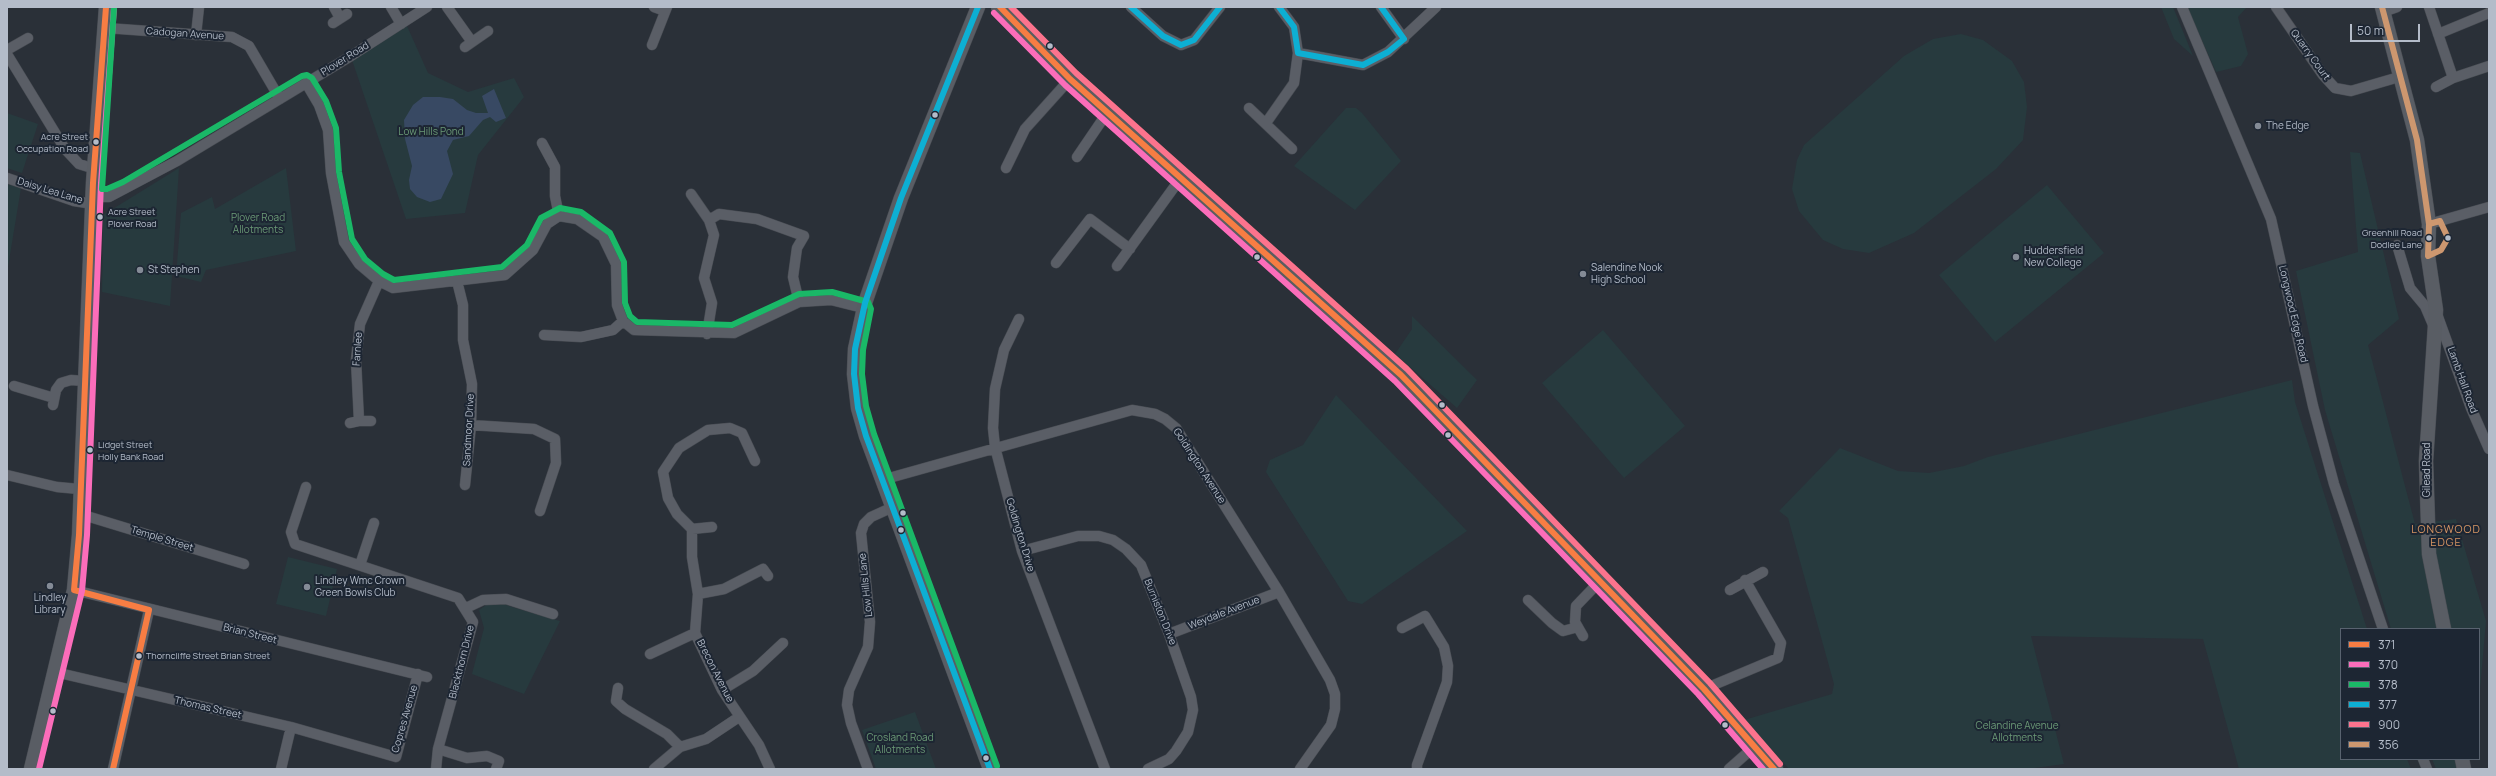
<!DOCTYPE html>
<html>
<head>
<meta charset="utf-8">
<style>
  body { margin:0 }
  #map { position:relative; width:2496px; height:776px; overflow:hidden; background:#2a3038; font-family:Manrope,sans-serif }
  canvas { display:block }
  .frame { position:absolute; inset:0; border:8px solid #b4bcc9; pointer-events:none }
  .legend { position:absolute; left:2340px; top:628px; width:140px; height:132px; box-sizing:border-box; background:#1d2633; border:1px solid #59626f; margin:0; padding:5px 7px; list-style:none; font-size:12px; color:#b4bcc9 }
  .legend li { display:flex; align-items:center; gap:8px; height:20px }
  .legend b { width:20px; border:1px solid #59626f }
  .scale { position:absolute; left:2350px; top:24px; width:70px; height:18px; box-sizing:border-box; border:2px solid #b4bcc9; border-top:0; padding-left:5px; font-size:12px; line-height:14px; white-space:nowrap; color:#b4bcc9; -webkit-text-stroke:3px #1d2633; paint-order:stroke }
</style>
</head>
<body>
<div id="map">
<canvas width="2496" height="776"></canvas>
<div class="frame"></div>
<ul class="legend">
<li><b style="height:5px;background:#f77d43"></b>371</li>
<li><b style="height:5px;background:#fb6dba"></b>370</li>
<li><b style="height:5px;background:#1ab867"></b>378</li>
<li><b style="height:5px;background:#0dafd3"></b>377</li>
<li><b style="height:5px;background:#fc738d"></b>900</li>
<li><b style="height:5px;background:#cd976f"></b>356</li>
</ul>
<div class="scale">50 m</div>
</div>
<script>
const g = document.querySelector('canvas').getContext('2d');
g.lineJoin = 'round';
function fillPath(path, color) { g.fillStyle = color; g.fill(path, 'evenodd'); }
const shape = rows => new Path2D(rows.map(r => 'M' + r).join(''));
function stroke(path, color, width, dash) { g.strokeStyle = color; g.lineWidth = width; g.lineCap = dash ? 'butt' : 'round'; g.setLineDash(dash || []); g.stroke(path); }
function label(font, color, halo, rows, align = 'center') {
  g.font = font + ' Manrope,sans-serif'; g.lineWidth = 4; g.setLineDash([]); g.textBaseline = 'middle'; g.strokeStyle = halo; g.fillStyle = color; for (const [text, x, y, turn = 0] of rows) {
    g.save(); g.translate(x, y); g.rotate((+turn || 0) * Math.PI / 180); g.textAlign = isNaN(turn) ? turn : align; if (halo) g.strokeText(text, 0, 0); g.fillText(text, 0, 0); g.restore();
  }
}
fillPath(shape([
  [2161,7,2173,7,2193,56,2174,39],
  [2187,7,2247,7,2238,17,2248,54,2241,66,2216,72],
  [407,26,428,73,468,92,514,78,524,97,478,155,465,213,406,219,352,60],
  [1961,34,1983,40,2012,61,2024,82,2027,107,2023,140,1996,169,1914,233,1869,253,1843,249,1823,240,1799,211,1792,189,1797,160,1804,145,1904,56,1933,39],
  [1346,108,1356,108,1362,113,1401,161,1355,210,1294,166],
  [7,113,38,124,22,173,7,168],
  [2350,152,2360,153,2399,319,2368,345,2415,524,2456,519,2486,621,2479,701,2479,629,2391,629,2325,410,2296,271,2358,252],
  [179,168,170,306,102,292,103,215],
  [286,168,296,251,206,270,201,282,176,276,181,213,212,197,215,209],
  [7,184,21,188,7,273],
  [2047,185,2104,253,1995,342,1939,275],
  [1412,316,1477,380,1457,408,1395,354,1412,329],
  [1603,330,1685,426,1624,478,1542,383],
  [2292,380,2295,402,2367,629,2341,629,2341,759,2407,759,2411,769,2239,769,2203,639,2031,636,2064,764,2027,769,1789,769,1744,720,1832,694,1834,684,1788,518,1779,511,1840,448,1898,471,1929,473,1964,466,1988,457],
  [1336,395,1467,531,1362,604,1348,601,1343,593,1266,472,1270,460,1303,445],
  [288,557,337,569,326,616,276,604],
  [501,602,509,606,560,621,524,694,472,674,484,628,479,610,489,603],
  [915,712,936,769,876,769,862,730],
  [2432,759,2455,759,2457,769,2436,769]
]), '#273a3e');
fillPath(shape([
  [494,89,506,118,496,122,490,117,483,120,469,136,453,140,447,151,453,174,441,199,430,202,417,197,410,189,409,180,412,166,405,139,404,120,413,105,423,97,440,97,453,99,467,110,476,113,488,113,482,96]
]), '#384963');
const street = shape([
  [334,7,340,18],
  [391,7,401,24],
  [447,7,472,42],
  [654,7,665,11],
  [1131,7,1163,36,1181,45,1194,40,1220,7],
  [1381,7,1404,39],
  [2182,7,2271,219,2313,406,2334,484,2383,629],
  [2276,7,2323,75,2335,88,2351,91,2399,77],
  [2429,7,2453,78,2489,66],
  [2383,12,2397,7],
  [333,23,347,14],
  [106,28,232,37,249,46,280,99],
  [2438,34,2489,13],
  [196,35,199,7],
  [652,45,667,7],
  [465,47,488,31],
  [7,50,28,38],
  [1298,53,1363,65,1388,52,1436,7],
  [7,54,65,149,79,164,95,169],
  [306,83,319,105,328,130,331,173,344,242,359,264,379,281,393,288,505,275,533,250,547,224,559,216,577,219,603,237,616,264,617,305,623,321,634,330,734,333,799,302,831,300,863,308],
  [2436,87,2453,78],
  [1249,108,1292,149],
  [1266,123,1294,83,1298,53,1294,27,1279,7],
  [542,143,555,167,555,196,559,216],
  [1077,157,1107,113],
  [1006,168,1025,129,1070,79],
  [7,178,74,201,93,204],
  [691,194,709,220,714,235,704,278,712,303,707,334],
  [93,197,109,197,177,161,351,56,427,7],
  [709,220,719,214,757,219,804,236,797,248,793,277,799,302],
  [2429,224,2489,207],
  [2397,245,2410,288,2425,306,2434,327],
  [1056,263,1090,219,1130,249],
  [1117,266,1180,179],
  [457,281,463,305,463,340,472,384,471,425,465,485],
  [2437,314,2471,408,2489,449],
  [1019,319,1004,350,995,389,993,428,995,447,1022,551,1105,769],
  [544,335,581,337,613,330,623,321],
  [14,386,54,398],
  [53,405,56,390,61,383,71,380,84,381],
  [359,421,371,421],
  [350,423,359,421,356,360,360,324,379,281],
  [471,425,534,429,555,439,556,463,540,511],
  [755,461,742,433,730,428,708,430,679,448,663,472,668,498,677,514,692,529,692,557,698,594,695,633,722,690,759,745,770,769],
  [7,475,57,487,79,489],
  [882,480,1132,410,1155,414,1165,419,1176,428,1279,592,1330,680,1335,694,1335,709,1331,725,1300,769],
  [306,487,291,532,295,544,458,598,473,622,438,749,436,769],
  [80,514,244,564],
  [692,529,712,527],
  [1022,551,1078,536,1099,536,1113,540,1126,549,1141,565,1169,634,1191,697,1193,710,1188,732,1176,751,1169,759,1148,769],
  [360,565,374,523],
  [74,590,427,677],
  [1730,590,1763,572],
  [698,594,724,589,763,569,768,576],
  [1528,600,1552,623,1563,631,1578,627],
  [466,608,483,600,506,599,553,614],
  [1402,628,1425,616,1444,647,1448,666,1447,682,1417,765,1417,769],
  [1169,634,1279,592],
  [1583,636,1575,622,1576,606,1600,581],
  [650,654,695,633],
  [55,672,291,727,396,757,418,674],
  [618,688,616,701,625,709,667,734,680,747],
  [1704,689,1778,658,1781,643,1745,580],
  [722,690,753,671,783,643],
  [438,749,467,758,487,756,499,761,496,769],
  [2423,759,2427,769],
  [113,769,149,610],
  [281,769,291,727],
  [654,769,680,747,706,739,739,717],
  [868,769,851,723,847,705,849,690,868,647,870,622,861,533,864,524,871,517,893,507],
  [1729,769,1754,747]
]);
const secondary = shape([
  [978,7,901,198,865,303,855,349,854,374,858,408,866,436,990,769],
  [2382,7,2417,140,2429,224,2428,256,2436,310,2426,461,2429,554,2444,629],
  [2462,759,2464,769],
  [31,769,74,590,79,535,93,183,106,7]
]);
const highway = shape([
  [1000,7,1070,79,1401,375,1704,689,1774,769]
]);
stroke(street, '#484c53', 11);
stroke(secondary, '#484c53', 15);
stroke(highway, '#474c53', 19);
stroke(street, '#5a5e66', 10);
stroke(secondary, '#595d64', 14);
stroke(highway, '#5a5d60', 18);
stroke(shape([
  [106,7,93,183,79,535,74,590,149,610,113,769],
  [1000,7,1070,79,1401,375,1704,689,1774,769]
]), '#f77d43', 6);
stroke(shape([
  [994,13,1065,85,1395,381,1698,694,1763,769],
  [39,769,82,591,87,535,101,183,114,8]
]), '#fb6dba', 6);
stroke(shape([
  [114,8,102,189,107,189,123,182,302,76,307,75,312,78,326,101,336,128,339,172,352,239,365,259,383,274,394,280,502,267,527,245,541,218,560,208,581,212,610,233,624,262,625,303,630,316,637,322,732,325,799,294,832,292,868,302,871,309,863,350,862,374,866,406,874,434,997,766]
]), '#1ab867', 6);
stroke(shape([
  [978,7,901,198,865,303,855,349,854,374,858,408,866,436,990,769],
  [1131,7,1163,36,1181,45,1194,40,1220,7],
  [1279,7,1294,27,1298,53,1363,65,1388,52,1404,39,1381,7]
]), '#0dafd3', 6);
stroke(shape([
  [1011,7,1076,73,1407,369,1710,683,1780,764]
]), '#fc738d', 6);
stroke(shape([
  [2382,7,2417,140,2429,224],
  [2440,221,2448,238,2441,250,2428,256,2429,224,2440,221]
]), '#cd976f', 6);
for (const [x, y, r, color] of [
  [1050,46,3.5,"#b4bcc9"],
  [935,115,3.5,"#b4bcc9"],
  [2258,126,4,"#848b96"],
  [96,142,3.5,"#b4bcc9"],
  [100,217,3.5,"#b4bcc9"],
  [2429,238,3.5,"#b4bcc9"],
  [2448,238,3.5,"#b4bcc9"],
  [1257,257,3.5,"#b4bcc9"],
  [2016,257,4,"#848b96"],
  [140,270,4,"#848b96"],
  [1583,274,4,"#848b96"],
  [1442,405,3.5,"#b4bcc9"],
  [1448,435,3.5,"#b4bcc9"],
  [90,450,3.5,"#b4bcc9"],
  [903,513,3.5,"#b4bcc9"],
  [901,530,3.5,"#b4bcc9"],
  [50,586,4,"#848b96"],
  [307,587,4,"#848b96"],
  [139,656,3.5,"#b4bcc9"],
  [53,711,3.5,"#b4bcc9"],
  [1725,725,3.5,"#b4bcc9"],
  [986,758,3.5,"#b4bcc9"]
]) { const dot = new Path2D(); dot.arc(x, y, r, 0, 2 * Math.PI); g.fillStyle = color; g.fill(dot); stroke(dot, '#1d2633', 1.5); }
label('9px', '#b4bcc9', '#1d2633', [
  ["Acre Street",88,137,"right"],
  ["Occupation Road",88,149,"right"],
  ["Acre Street",108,212],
  ["Plover Road",108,224],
  ["Greenhill Road",2422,233,"right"],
  ["Dodlee Lane",2422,245,"right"],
  ["Lidget Street",98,445],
  ["Holly Bank Road",98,457],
  ["Thorncliffe Street Brian Street",146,656]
], 'left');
label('10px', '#b4bcc9', '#1d2633', [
  ["Cadogan Avenue",185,34,4],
  ["Quarry Court",2310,55,54],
  ["Plover Road",345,59,-32],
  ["Daisy Lea Lane",50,191,17],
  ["Longwood Edge Road",2293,314,77],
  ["Farnlee",358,349,-86],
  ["Lamb Hall Road",2462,380,70],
  ["Sandmoor Drive",469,430,-87],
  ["Goldington Avenue",1199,466,57],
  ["Gilead Road",2427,470,-90],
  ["Goldington Drive",1020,535,73],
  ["Temple Street",162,539,17],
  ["Low Hills Lane",866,585,-96],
  ["Burniston Drive",1160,612,68],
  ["Weydale Avenue",1224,613,-21],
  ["Brian Street",250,634,14],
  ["Blackthorn Drive",462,662,-76],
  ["Brecon Avenue",715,671,63],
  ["Thomas Street",208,708,13],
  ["Copres Avenue",405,719,-74]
]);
label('10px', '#b4bcc9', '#1d2633', [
  ["The Edge",2266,126],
  ["Huddersfield",2024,251],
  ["New College",2024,263],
  ["Salendine Nook",1591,268],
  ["High School",1591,280],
  ["St Stephen",148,270],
  ["Lindley Wmc Crown",315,581],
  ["Green Bowls Club",315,593],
  ["Lindley",50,598,"center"],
  ["Library",50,610,"center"]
], 'left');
label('10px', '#6b9a76', '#1d2633', [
  ["Low Hills Pond",431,132],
  ["Plover Road",258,218],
  ["Allotments",258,230],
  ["Celandine Avenue",2017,726],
  ["Allotments",2017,738],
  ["Crosland Road",900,738],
  ["Allotments",900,750]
]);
g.letterSpacing = '1px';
label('11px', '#d59563', '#1d2633', [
  ["LONGWOOD",2446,530],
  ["EDGE",2446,543]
]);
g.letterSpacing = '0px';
</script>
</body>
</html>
